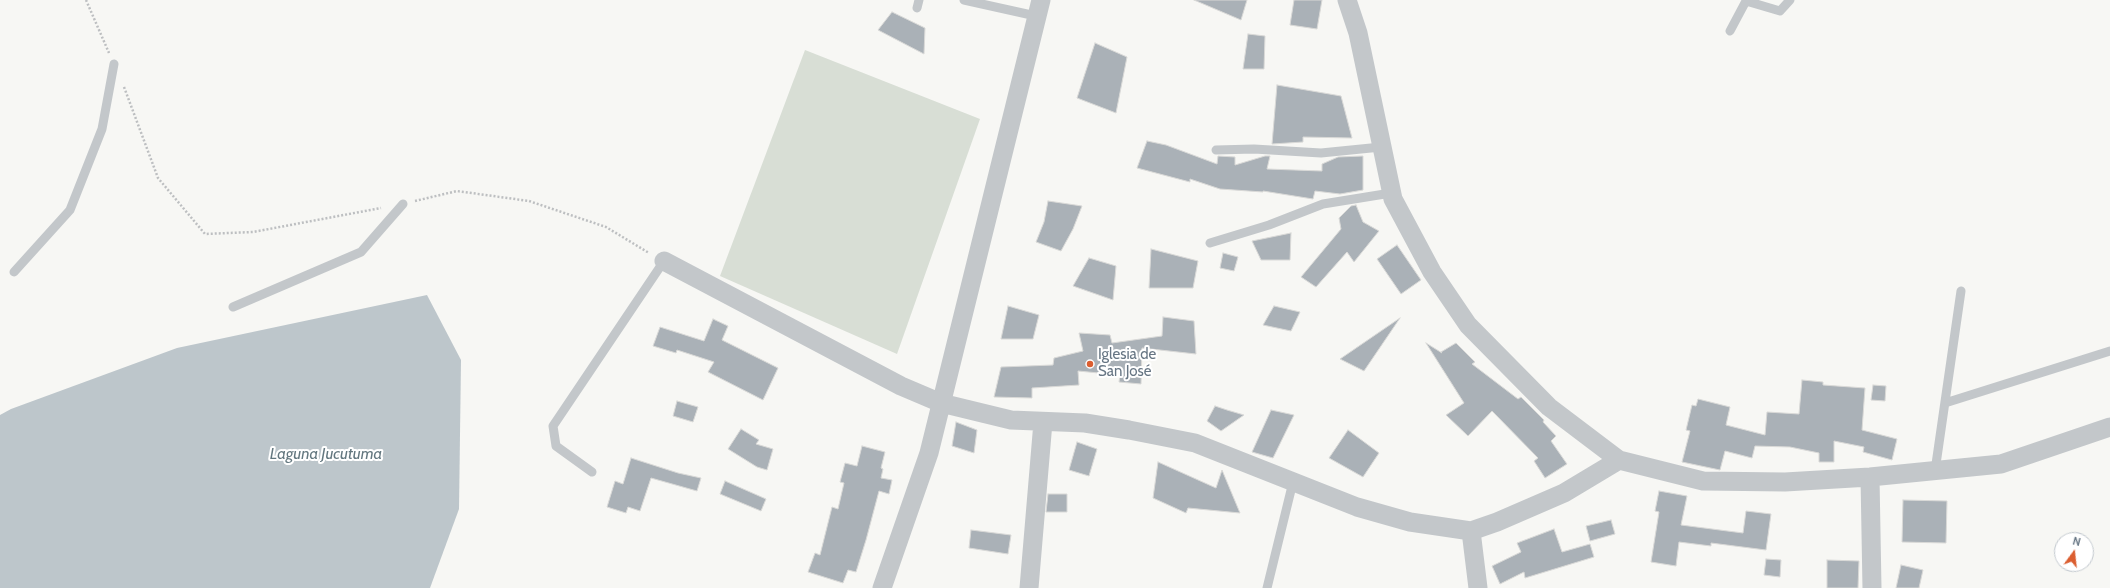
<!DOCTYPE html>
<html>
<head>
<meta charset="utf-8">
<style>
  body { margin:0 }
  #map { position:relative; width:2110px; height:588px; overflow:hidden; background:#f7f7f4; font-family:Cabin,sans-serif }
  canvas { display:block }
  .north { position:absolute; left:2054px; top:532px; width:40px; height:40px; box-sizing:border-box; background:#fff; border:1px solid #c2c8ce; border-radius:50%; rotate:15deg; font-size:11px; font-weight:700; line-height:16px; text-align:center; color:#677684 }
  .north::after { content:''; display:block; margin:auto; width:14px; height:18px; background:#db5e30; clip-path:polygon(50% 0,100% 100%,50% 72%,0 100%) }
</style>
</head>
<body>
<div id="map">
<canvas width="2110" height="588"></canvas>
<div class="north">N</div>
</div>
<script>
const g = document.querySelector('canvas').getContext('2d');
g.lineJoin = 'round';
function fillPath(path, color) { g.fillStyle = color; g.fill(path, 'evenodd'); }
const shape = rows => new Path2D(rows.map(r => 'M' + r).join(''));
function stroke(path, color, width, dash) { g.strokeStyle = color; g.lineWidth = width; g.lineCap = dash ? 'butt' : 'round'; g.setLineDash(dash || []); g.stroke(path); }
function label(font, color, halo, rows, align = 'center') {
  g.font = font + ' Cabin,sans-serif'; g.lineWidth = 4; g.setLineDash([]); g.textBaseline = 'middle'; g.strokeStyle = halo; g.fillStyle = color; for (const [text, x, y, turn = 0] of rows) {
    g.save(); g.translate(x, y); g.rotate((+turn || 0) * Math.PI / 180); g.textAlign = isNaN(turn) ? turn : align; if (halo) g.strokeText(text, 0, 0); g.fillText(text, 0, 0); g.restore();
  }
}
fillPath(shape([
  [805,50,980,119,897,354,720,276]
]), '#d8ded5');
fillPath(shape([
  [427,295,461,360,459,509,430,588,0,588,0,415,11,409,177,348]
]), '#bdc6cb');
const building = shape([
  [1194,0,1247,0,1241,20,1194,0],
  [1294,0,1322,0,1317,29,1290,25,1294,0],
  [892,12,925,28,924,54,878,30,892,12],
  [1248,34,1265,36,1264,69,1243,69,1248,34],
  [1095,43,1127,57,1116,113,1077,98,1095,43],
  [1277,85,1341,96,1352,138,1303,137,1303,142,1272,144,1277,85],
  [1147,141,1166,145,1217,164,1218,156,1235,157,1235,165,1265,156,1270,156,1267,169,1322,171,1322,164,1338,157,1363,156,1363,190,1340,194,1315,191,1313,199,1263,191,1263,192,1220,189,1190,179,1190,182,1137,168,1147,141],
  [1048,201,1082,206,1073,229,1061,251,1036,242,1044,222,1048,201],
  [1356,205,1363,222,1379,231,1354,262,1347,252,1316,287,1301,277,1341,229,1339,218,1351,206,1356,205],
  [1291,233,1290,260,1261,260,1252,241,1291,233],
  [1397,245,1421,280,1401,294,1377,259,1397,245],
  [1151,249,1198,261,1193,288,1149,288,1151,249],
  [1223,253,1238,257,1234,271,1220,268,1223,253],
  [1089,258,1116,266,1113,300,1073,286,1089,258],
  [1008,306,1039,315,1033,339,1001,339,1008,306],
  [1274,306,1300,312,1291,331,1263,325,1274,306],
  [1163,317,1194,321,1196,354,1142,348,1141,384,1119,382,1120,375,1078,371,1079,385,1032,388,1032,398,994,397,1001,367,1053,365,1054,358,1083,351,1079,333,1110,335,1112,343,1162,336,1163,317],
  [1400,318,1364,371,1340,359,1400,318],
  [713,319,728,326,722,340,778,368,763,400,708,372,714,362,677,350,676,353,653,346,660,327,704,341,713,319],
  [1426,343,1442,353,1441,352,1456,343,1475,362,1472,364,1518,399,1521,397,1544,420,1543,422,1556,436,1551,441,1567,464,1545,478,1534,461,1538,458,1492,411,1468,436,1446,415,1464,403,1426,343],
  [1802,380,1823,382,1823,385,1865,388,1862,430,1897,439,1892,460,1863,452,1864,447,1834,441,1834,462,1819,462,1819,453,1790,447,1755,446,1752,458,1725,451,1720,470,1682,462,1690,431,1686,430,1692,405,1696,406,1698,399,1730,407,1726,425,1765,435,1767,412,1799,414,1802,380],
  [1873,385,1886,386,1885,401,1871,400,1873,385],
  [677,401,698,407,693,422,673,416,677,401],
  [1215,406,1227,410,1244,415,1221,431,1207,421,1215,406],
  [1271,410,1294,415,1273,458,1252,452,1271,410],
  [956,422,977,430,974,453,952,446,956,422],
  [741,429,759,440,756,444,773,449,767,470,757,467,728,449,741,429],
  [1348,430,1379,453,1363,477,1329,458,1348,430],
  [1077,442,1097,449,1089,476,1069,470,1077,442],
  [862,446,885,452,881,468,883,469,881,478,892,480,889,494,879,491,866,540,856,572,848,570,843,583,808,572,815,553,820,555,832,507,838,509,844,483,840,482,845,463,857,466,862,446],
  [631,458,678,473,701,478,697,491,651,478,640,511,628,507,626,513,607,507,615,481,623,484,631,458],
  [1158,462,1216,488,1222,470,1240,513,1188,508,1186,513,1153,498,1158,462],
  [725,481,766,499,761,511,720,494,725,481],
  [1659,491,1687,496,1681,525,1743,533,1746,511,1771,514,1766,550,1711,543,1711,546,1679,542,1676,566,1651,562,1659,512,1655,511,1659,491],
  [1048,494,1067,494,1067,512,1046,512,1048,494],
  [1903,500,1947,501,1946,543,1902,542,1903,500],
  [1611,520,1615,534,1590,541,1586,526,1611,520],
  [1554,529,1562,552,1590,544,1594,557,1525,578,1524,572,1500,584,1492,566,1521,552,1517,543,1554,529],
  [971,530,1011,535,1008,554,969,548,971,530],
  [1766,559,1781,560,1780,577,1764,575,1766,559],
  [1827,560,1859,561,1858,588,1827,588,1827,560],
  [1901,565,1923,570,1919,588,1896,588,1901,565]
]);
fillPath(building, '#aab1b7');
stroke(building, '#d9d9d7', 1);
stroke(shape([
  [86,0,109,53],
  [124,87,158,178,205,234,253,232,381,208],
  [415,201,457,191,529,201,606,227,649,253]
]), '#bdbfc1', 2.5, [2, 2]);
stroke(shape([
  [964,0,1036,16],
  [917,8,919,0],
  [1730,31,1746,1,1780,11,1790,0],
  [1216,150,1254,149,1321,153,1381,147],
  [1210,243,1269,225,1323,204,1391,193],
  [14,272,70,210,102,129,114,64],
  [233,307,361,252,403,204],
  [1945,403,2110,351],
  [1935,471,1961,291],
  [592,472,556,446,553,426,664,261],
  [1267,588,1293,482]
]), '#c3c7ca', 9);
stroke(shape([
  [1347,0,1358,33,1393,199,1432,272,1468,325,1549,407,1619,460,1703,481,1785,482,1870,477,2001,464,2110,427],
  [664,261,901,386,941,403,1011,420,1085,423,1129,430,1195,443,1357,507,1410,522,1471,531,1497,522,1564,493,1619,460],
  [1870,477,1872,588],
  [1471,531,1478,588],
  [882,588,929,453,1041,0],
  [1029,588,1043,422]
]), '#c3c7ca', 19);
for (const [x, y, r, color] of [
  [1090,364,4,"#db5e30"]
]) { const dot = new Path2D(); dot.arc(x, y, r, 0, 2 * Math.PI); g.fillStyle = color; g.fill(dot); stroke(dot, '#fff', 1.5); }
label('15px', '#677684', '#fff', [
  ["Iglesia de",1098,355],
  ["San José",1098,372]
], 'left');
label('italic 16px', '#63777f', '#fff', [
  ["Laguna Jucutuma",326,454]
]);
</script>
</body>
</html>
